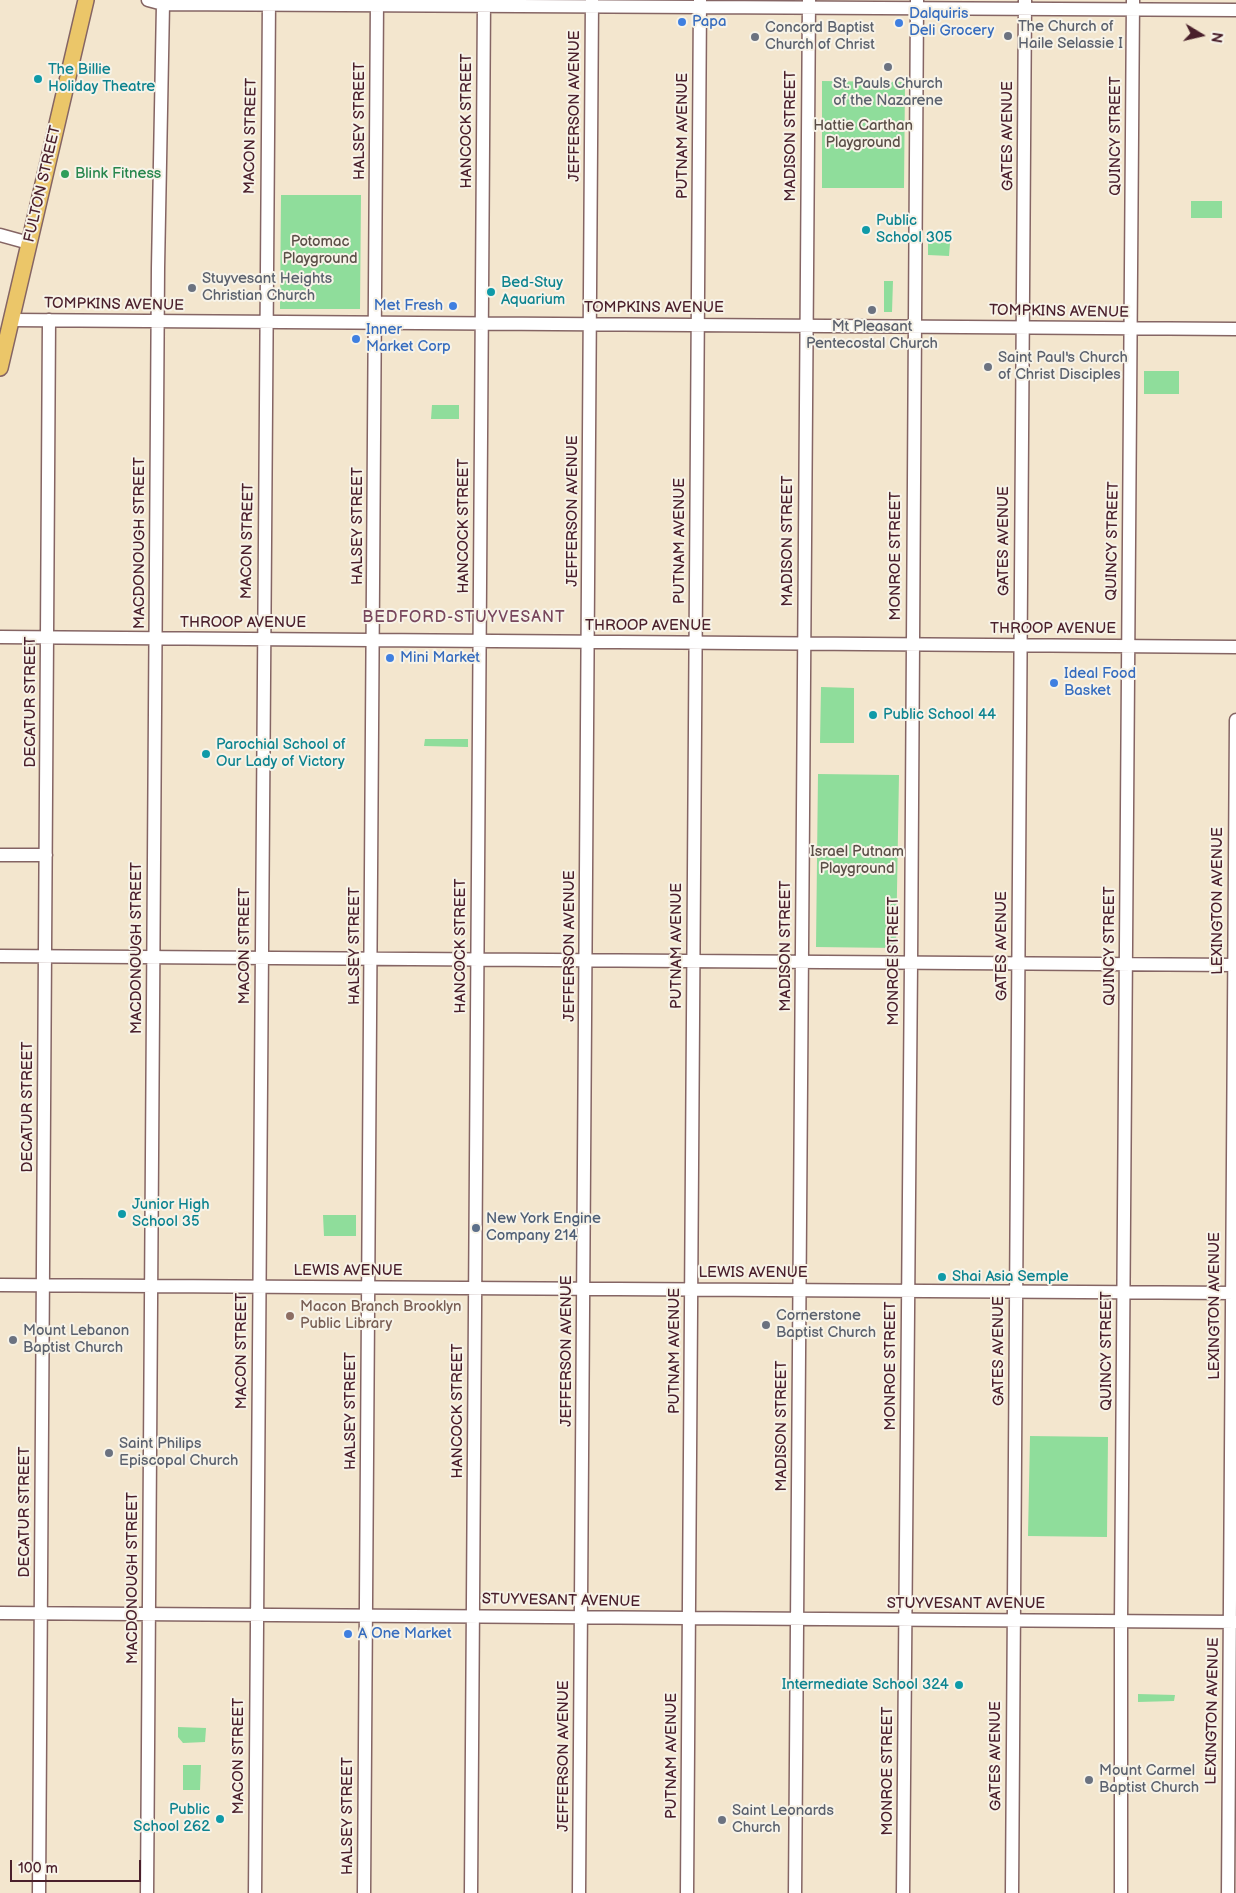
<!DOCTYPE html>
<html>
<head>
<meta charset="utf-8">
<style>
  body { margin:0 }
  #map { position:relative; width:1236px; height:1893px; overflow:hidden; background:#f3e6ce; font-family:"Balsamiq Sans",sans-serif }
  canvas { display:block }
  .north { position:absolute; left:1176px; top:10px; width:50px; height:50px; -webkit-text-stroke:4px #f7f3e8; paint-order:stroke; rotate:99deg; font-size:14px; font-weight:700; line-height:20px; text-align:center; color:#4a1f2b }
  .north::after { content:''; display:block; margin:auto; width:18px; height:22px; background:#4a1f2b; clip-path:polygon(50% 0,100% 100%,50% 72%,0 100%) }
  .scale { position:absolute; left:10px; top:1860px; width:131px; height:22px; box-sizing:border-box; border:2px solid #4a1f2b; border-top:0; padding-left:6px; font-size:15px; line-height:18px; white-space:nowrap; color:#4a1f2b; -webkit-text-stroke:4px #f7f3e8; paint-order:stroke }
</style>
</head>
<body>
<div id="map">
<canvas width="1236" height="1893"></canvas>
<div class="north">N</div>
<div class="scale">100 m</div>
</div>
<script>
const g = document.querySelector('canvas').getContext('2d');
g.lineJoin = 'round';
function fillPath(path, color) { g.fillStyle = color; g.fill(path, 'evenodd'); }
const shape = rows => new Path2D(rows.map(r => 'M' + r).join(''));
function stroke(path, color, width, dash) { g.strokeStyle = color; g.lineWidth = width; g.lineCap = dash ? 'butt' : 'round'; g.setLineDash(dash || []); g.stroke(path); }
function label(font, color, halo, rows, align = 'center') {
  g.font = font + ' "Balsamiq Sans",sans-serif'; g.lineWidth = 4; g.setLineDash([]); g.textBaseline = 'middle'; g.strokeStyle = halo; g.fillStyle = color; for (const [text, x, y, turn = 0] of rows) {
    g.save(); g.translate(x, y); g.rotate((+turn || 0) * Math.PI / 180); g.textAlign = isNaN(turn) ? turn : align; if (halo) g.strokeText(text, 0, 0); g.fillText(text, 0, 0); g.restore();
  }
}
fillPath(shape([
  [822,81,905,82,904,188,822,188],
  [281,195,361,195,360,309,280,309],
  [1191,201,1222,201,1222,218,1191,218],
  [928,242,950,243,949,256,928,255],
  [884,281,893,281,892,312,884,312],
  [1144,371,1179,371,1179,394,1144,394],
  [432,405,459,405,459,419,431,419],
  [821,687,854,688,854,743,820,743],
  [425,739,468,739,468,747,424,746],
  [818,774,899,775,896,948,816,947],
  [323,1215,356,1215,356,1236,324,1236],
  [1030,1436,1108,1437,1107,1537,1028,1536],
  [1138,1694,1175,1695,1174,1701,1138,1702],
  [178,1727,206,1728,205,1742,183,1743,178,1737],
  [183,1765,201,1765,200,1790,183,1790]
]), '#8fdd9b');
const minor = shape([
  [148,0,163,4,1236,10],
  [0,235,29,243],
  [11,320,1236,329],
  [0,637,1236,647],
  [0,855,46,855],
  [0,956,1236,965],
  [0,1285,1236,1293],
  [0,1613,1236,1622],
  [39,1893,49,320],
  [147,1893,158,268,163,4],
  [255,1893,269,0],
  [364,1893,377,0],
  [471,1893,484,0],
  [579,1893,592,0],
  [687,1893,700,0],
  [795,1893,809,0],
  [903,1893,911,963,917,0],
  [1012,1893,1025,0],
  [1121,1893,1121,1621,1133,0],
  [1228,1893,1236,720]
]);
const major = shape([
  [0,368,86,0]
]);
stroke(minor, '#856564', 15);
stroke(major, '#856564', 18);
stroke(minor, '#fff', 12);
stroke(major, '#ebc669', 15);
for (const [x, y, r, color] of [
  [682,22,5,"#3f7fe0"],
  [899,23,5,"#3f7fe0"],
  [1008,36,5,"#6b7280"],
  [755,37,5,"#6b7280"],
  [888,67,5,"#6b7280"],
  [38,79,5,"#0f9aa8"],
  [65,174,5,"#2e9e5b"],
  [866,230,5,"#0f9aa8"],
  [192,288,5,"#6b7280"],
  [491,292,5,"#0f9aa8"],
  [453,306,5,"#3f7fe0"],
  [872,310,5,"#6b7280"],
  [356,339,5,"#3f7fe0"],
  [988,367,5,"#6b7280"],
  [390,658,5,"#3f7fe0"],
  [1054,683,5,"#3f7fe0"],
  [873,715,5,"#0f9aa8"],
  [206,754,5,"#0f9aa8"],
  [122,1214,5,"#0f9aa8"],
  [476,1228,5,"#5c6f8a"],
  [942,1277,5,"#0f9aa8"],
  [290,1316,5,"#8d6e63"],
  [766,1325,5,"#6b7280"],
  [13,1340,5,"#6b7280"],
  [109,1453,5,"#6b7280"],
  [348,1634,5,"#3f7fe0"],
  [959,1685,5,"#0f9aa8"],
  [1089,1780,5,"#6b7280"],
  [220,1819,5,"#0f9aa8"],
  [722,1820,5,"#6b7280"]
]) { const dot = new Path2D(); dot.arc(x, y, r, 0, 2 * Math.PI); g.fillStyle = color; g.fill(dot); stroke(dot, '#f7f3e8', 2); }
label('15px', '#366cbe', '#f7f3e8', [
  ["Dalquiris",909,14],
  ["Deli Grocery",909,31],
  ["Papa",692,22],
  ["Met Fresh",443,306,"right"],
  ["Inner",366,330],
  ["Market Corp",366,347],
  ["Mini Market",400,658],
  ["Ideal Food",1064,674],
  ["Basket",1064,691],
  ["A One Market",358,1634]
], 'left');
label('15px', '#5b616d', '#f7f3e8', [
  ["The Church of",1018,27],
  ["Haile Selassie I",1018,44],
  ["Concord Baptist",765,28],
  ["Church of Christ",765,45],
  ["St. Pauls Church",888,84,"center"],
  ["of the Nazarene",888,101,"center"],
  ["Stuyvesant Heights",202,279],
  ["Christian Church",202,296],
  ["Mt Pleasant",872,327,"center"],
  ["Pentecostal Church",872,344,"center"],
  ["Saint Paul's Church",998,358],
  ["of Christ Disciples",998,375],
  ["Cornerstone",776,1316],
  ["Baptist Church",776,1333],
  ["Mount Lebanon",23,1331],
  ["Baptist Church",23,1348],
  ["Saint Philips",119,1444],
  ["Episcopal Church",119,1461],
  ["Mount Carmel",1099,1771],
  ["Baptist Church",1099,1788],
  ["Saint Leonards",732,1811],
  ["Church",732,1828]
], 'left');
label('15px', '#0d838f', '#f7f3e8', [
  ["The Billie",48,70],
  ["Holiday Theatre",48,87],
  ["Public",876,221],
  ["School 305",876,238],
  ["Bed-Stuy",501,283],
  ["Aquarium",501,300],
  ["Public School 44",883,715],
  ["Parochial School of",216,745],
  ["Our Lady of Victory",216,762],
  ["Junior High",132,1205],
  ["School 35",132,1222],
  ["Shai Asia Semple",952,1277],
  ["Intermediate School 324",949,1685,"right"],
  ["Public",210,1810,"right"],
  ["School 262",210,1827,"right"]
], 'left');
label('15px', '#4a1f2b', '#f7f3e8', [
  ["JEFFERSON AVENUE",575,106,-90],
  ["HALSEY STREET",360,121,-90],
  ["HANCOCK STREET",467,121,-90],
  ["MACON STREET",251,136,-89],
  ["PUTNAM AVENUE",683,136,-90],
  ["MADISON STREET",791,136,-90],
  ["GATES AVENUE",1008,136,-90],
  ["QUINCY STREET",1116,136,-90],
  ["FULTON STREET",43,184,-77],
  ["TOMPKINS AVENUE",114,305,1],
  ["TOMPKINS AVENUE",654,308],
  ["TOMPKINS AVENUE",1059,312,1],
  ["JEFFERSON AVENUE",573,511,-90],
  ["HALSEY STREET",358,526,-90],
  ["HANCOCK STREET",464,526,-90],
  ["MACON STREET",248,541,-89],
  ["PUTNAM AVENUE",680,541,-90],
  ["MADISON STREET",788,541,-90],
  ["GATES AVENUE",1004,541,-90],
  ["QUINCY STREET",1113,541,-89],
  ["MACDONOUGH STREET",140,543,-90],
  ["MONROE STREET",896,556,-90],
  ["THROOP AVENUE",243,623],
  ["THROOP AVENUE",648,626],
  ["THROOP AVENUE",1053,629],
  ["DECATUR STREET",31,702,-90],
  ["LEXINGTON AVENUE",1218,901,-90],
  ["MACON STREET",245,946,-90],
  ["HALSEY STREET",355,946,-90],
  ["HANCOCK STREET",461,946,-90],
  ["JEFFERSON AVENUE",570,946,-90],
  ["PUTNAM AVENUE",677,946,-90],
  ["MADISON STREET",786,946,-90],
  ["GATES AVENUE",1002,946,-90],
  ["QUINCY STREET",1110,946,-90],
  ["MACDONOUGH STREET",137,948,-90],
  ["MONROE STREET",894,961,-90],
  ["DECATUR STREET",28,1107,-90],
  ["LEWIS AVENUE",348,1271],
  ["LEWIS AVENUE",753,1273],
  ["LEXINGTON AVENUE",1215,1306,-90],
  ["MACON STREET",242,1351,-90],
  ["JEFFERSON AVENUE",567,1351,-90],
  ["PUTNAM AVENUE",675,1351,-90],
  ["GATES AVENUE",999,1351,-90],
  ["QUINCY STREET",1107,1351,-90],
  ["MONROE STREET",891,1366,-90],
  ["HALSEY STREET",351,1411,-90],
  ["HANCOCK STREET",458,1411,-90],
  ["MADISON STREET",782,1426,-90],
  ["DECATUR STREET",25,1512,-90],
  ["MACDONOUGH STREET",133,1578,-90],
  ["STUYVESANT AVENUE",561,1601,1],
  ["STUYVESANT AVENUE",966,1604],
  ["LEXINGTON AVENUE",1213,1711,-89],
  ["MACON STREET",239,1756,-90],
  ["JEFFERSON AVENUE",564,1756,-90],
  ["PUTNAM AVENUE",672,1756,-90],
  ["GATES AVENUE",996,1756,-90],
  ["MONROE STREET",888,1771,-90],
  ["HALSEY STREET",348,1816,-90]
]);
label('15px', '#5b4e47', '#f7f3e8', [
  ["Hattie Carthan",863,126],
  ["Playground",863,143],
  ["Potomac",320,242],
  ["Playground",320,259],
  ["Israel Putnam",857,852],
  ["Playground",857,869]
]);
label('15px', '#27864d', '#f7f3e8', [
  ["Blink Fitness",75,174]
], 'left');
label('15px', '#4e5e75', '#f7f3e8', [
  ["New York Engine",486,1219],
  ["Company 214",486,1236]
], 'left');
label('15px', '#785e54', '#f7f3e8', [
  ["Macon Branch Brooklyn",300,1307],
  ["Public Library",300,1324]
], 'left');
g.letterSpacing = '1px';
label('16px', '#78475d', '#f7f3e8', [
  ["BEDFORD-STUYVESANT",464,618]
]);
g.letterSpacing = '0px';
</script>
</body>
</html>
